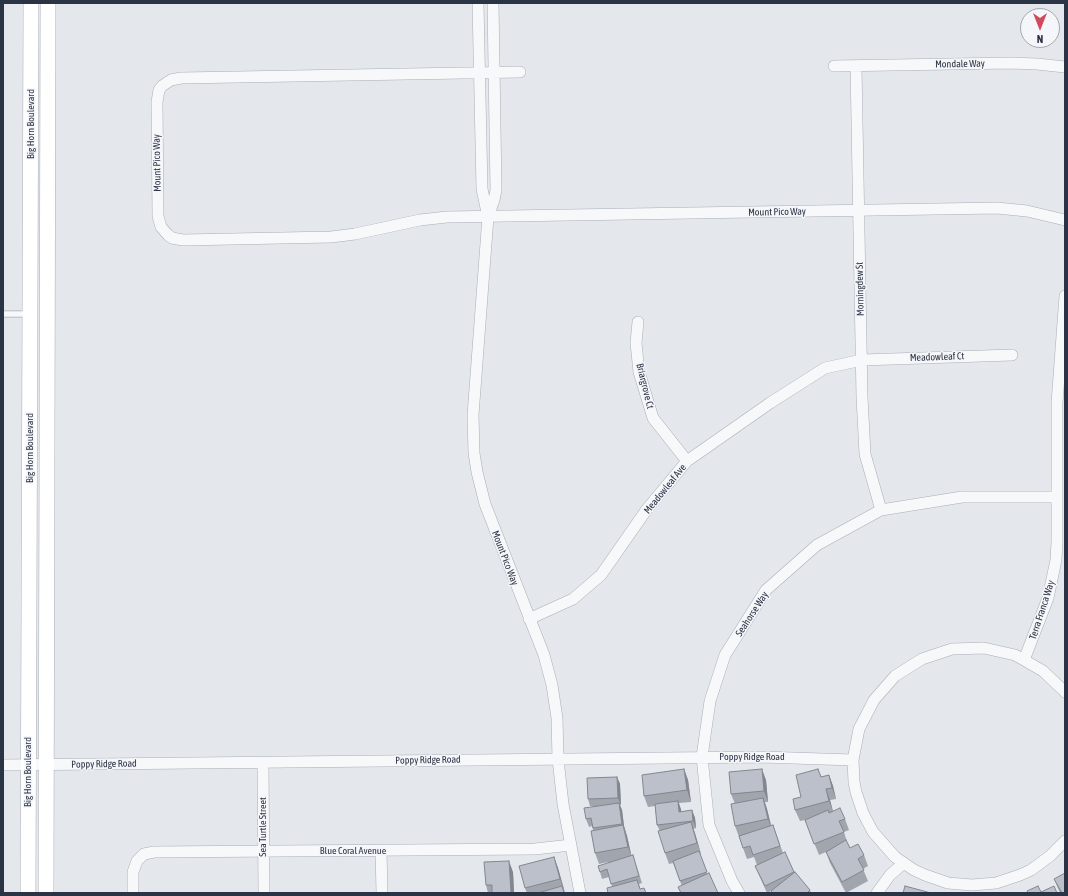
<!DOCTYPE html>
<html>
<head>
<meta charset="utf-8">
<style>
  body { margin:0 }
  #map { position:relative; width:1068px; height:896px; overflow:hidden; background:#e4e7ec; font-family:"Asap Condensed",sans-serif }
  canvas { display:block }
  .frame { position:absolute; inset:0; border:4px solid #2b3445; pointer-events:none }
  .north { position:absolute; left:1020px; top:8px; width:40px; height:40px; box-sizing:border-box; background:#f4f6f9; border:1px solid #a4a8b1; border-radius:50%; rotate:180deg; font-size:11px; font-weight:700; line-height:16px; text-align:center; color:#2b3445 }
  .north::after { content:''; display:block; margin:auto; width:14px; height:18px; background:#d1495b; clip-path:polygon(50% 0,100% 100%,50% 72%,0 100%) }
</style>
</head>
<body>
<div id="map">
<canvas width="1068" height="896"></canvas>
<div class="frame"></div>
<div class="north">N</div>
</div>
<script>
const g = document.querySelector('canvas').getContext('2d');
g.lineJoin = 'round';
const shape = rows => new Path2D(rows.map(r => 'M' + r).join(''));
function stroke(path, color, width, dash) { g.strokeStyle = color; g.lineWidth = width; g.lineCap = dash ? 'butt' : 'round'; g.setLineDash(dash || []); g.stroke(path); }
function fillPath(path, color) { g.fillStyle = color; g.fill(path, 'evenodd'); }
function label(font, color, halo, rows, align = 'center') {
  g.font = font + ' "Asap Condensed",sans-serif'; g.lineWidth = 3; g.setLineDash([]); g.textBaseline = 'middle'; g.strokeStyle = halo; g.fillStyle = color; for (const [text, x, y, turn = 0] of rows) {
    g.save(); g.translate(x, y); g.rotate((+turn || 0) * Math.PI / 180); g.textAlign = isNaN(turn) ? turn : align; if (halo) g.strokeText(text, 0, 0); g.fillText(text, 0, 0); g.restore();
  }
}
const service = shape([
  [3,314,29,314]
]);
const minor = shape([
  [478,3,482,189,488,217,473,415,474,453,477,472,485,504,544,655,552,685,557,718,558,759,563,804,580,893],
  [834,66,1011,63,1037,64,1065,67],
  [856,66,862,397,865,454,881,510],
  [520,72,181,78,171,80,162,86,159,90,157,102,158,216,161,227,168,235,172,238,183,240,331,237,355,234,420,220,447,217,997,208,1027,211,1065,220],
  [488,217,494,200,496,190,493,3],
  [638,322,636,343,639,372,653,418,687,461],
  [529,619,573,599,601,575,647,509,687,461,770,403,825,368,862,360,1012,355],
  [1024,660,1048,598,1056,560,1057,542,1057,403,1065,296],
  [1065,692,1043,671,1024,660,1015,655,984,648,952,649,922,659,895,676,874,700,859,729,853,760,854,782,856,792,863,813,873,832,895,857,914,870,925,875,948,883,972,885,996,883,1020,875,1031,870,1050,856,1065,841],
  [263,762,264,893],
  [3,765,762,757,853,760],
  [381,850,382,893],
  [133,893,133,872,137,861,144,854,154,852,535,849,571,845],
  [739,893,732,881,709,825,702,757,710,701,725,655,766,590,817,545,881,510,962,497,1057,497],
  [877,893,890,875,904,863]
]);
const secondary = shape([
  [28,893,31,3],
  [46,893,48,3]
]);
stroke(service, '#a9aeb7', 7);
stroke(minor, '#a9aeb7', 12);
stroke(secondary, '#a9aeb7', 16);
stroke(service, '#f7f8fa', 5.5);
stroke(minor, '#f7f8fa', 11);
stroke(secondary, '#fff', 15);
fillPath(shape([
  [684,769,688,780,691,802,679,803,681,812,692,810,695,818,696,828,693,829,701,854,700,855,707,874,718,893,681,893,678,887,682,886,673,863,669,864,665,853,660,831,657,825,655,806,648,807,644,796],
  [818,769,821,777,829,775,833,786,836,799,830,800,833,811,845,819,849,830,844,832,847,842,850,848,864,855,868,866,863,869,868,881,846,893,830,863,826,852,819,855,805,820,800,821,795,810,801,797],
  [617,777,620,784,621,805,620,805,622,810,624,826,627,836,631,855,633,855,642,883,639,884,640,889,646,893,612,886,609,877,602,879,600,872,608,862,599,864,595,853,593,830,592,826,589,827,586,819,593,806,590,806,588,799],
  [766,780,768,802,765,802,767,809,771,825,773,825,783,853,794,873,810,890,811,893,772,893,771,891,767,893,758,873,755,866,757,865,754,857,747,859,735,826,735,804,731,794],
  [554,857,558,868,565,893,527,893,525,888],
  [513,872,514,893,488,893,486,885],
  [1054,879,1065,893,1060,893]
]), '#a1a5ae');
fillPath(shape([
  [684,769,688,780,691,802,687,790],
  [762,769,766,780,768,802,764,791],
  [829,775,833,786,836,799,832,788],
  [617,777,620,784,621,805,618,798],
  [826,789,830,800,833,812,829,801],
  [763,798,767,809,772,830,768,819],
  [678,801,681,809,682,819,679,812],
  [619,803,622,810,624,826,627,836,632,858,628,847,625,831,622,824],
  [692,810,695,818,696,828,693,821],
  [691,822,695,833,701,854,697,843],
  [554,857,558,868,565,893,560,879],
  [509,861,513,872,514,893,511,893]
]), '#83868d');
const building = shape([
  [684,769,687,790,644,796,642,775,684,769],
  [762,769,764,791,731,794,729,772,762,769],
  [818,769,821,777,829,775,832,788,826,789,829,801,795,810,793,799,801,797,796,775,818,769],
  [617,777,618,798,588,799,587,778,617,777],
  [763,798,768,819,735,826,731,804,763,798],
  [678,801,679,812,692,810,693,821,657,825,655,804,678,801],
  [619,803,622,824,593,828,591,818,586,819,584,808,619,803],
  [840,808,845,819,839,821,844,832,814,844,805,820,828,810,829,813,840,808],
  [691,822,697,843,665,853,658,831,691,822],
  [623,825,628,847,595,853,591,831,623,825],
  [773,825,780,846,753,855,750,846,743,848,739,836,773,825],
  [846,840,850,848,858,844,864,855,858,859,864,870,842,882,826,852,846,840],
  [699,851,707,872,680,881,673,861,699,851],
  [785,852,794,872,765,886,755,866,785,852],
  [633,855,639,876,611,884,607,869,600,872,598,866,633,855],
  [554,857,560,879,525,888,519,866,554,857],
  [509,861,511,893,492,893,492,885,486,885,484,862,509,861],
  [795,872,810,890,807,893,773,893,771,891,795,872],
  [709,873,718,893,681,893,678,887,709,873],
  [1065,873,1065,893,1062,893,1054,879,1065,873],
  [637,880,640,889,644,888,646,893,608,893,607,888,637,880],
  [562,886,564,893,538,893,562,886],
  [905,886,931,893,903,893,905,886],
  [1038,886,1041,892,1054,886,1057,893,1028,893,1027,891,1038,886]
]);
fillPath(building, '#bbc0ca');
stroke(building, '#83868d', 1);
label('10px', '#2b3445', '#f4f6f9', [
  ["Mondale Way",960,64,-1],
  ["Big Horn Boulevard",31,124,-90],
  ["Mount Pico Way",157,163,-91],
  ["Mount Pico Way",777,212,-1],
  ["Morningdew St",860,289,-91],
  ["Meadowleaf Ct",937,357,-2],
  ["Briargrove Ct",645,386,76],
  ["Big Horn Boulevard",30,448,-90],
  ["Meadowleaf Ave",665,489,-51],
  ["Mount Pico Way",505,558,69],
  ["Terra Franca Way",1042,610,-72],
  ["Seahorse Way",752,614,-57],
  ["Poppy Ridge Road",752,757],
  ["Poppy Ridge Road",428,760,-1],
  ["Poppy Ridge Road",104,764,-1],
  ["Big Horn Boulevard",28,772,-90],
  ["Sea Turtle Street",263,827,-90],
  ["Blue Coral Avenue",353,851]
]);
</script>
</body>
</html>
